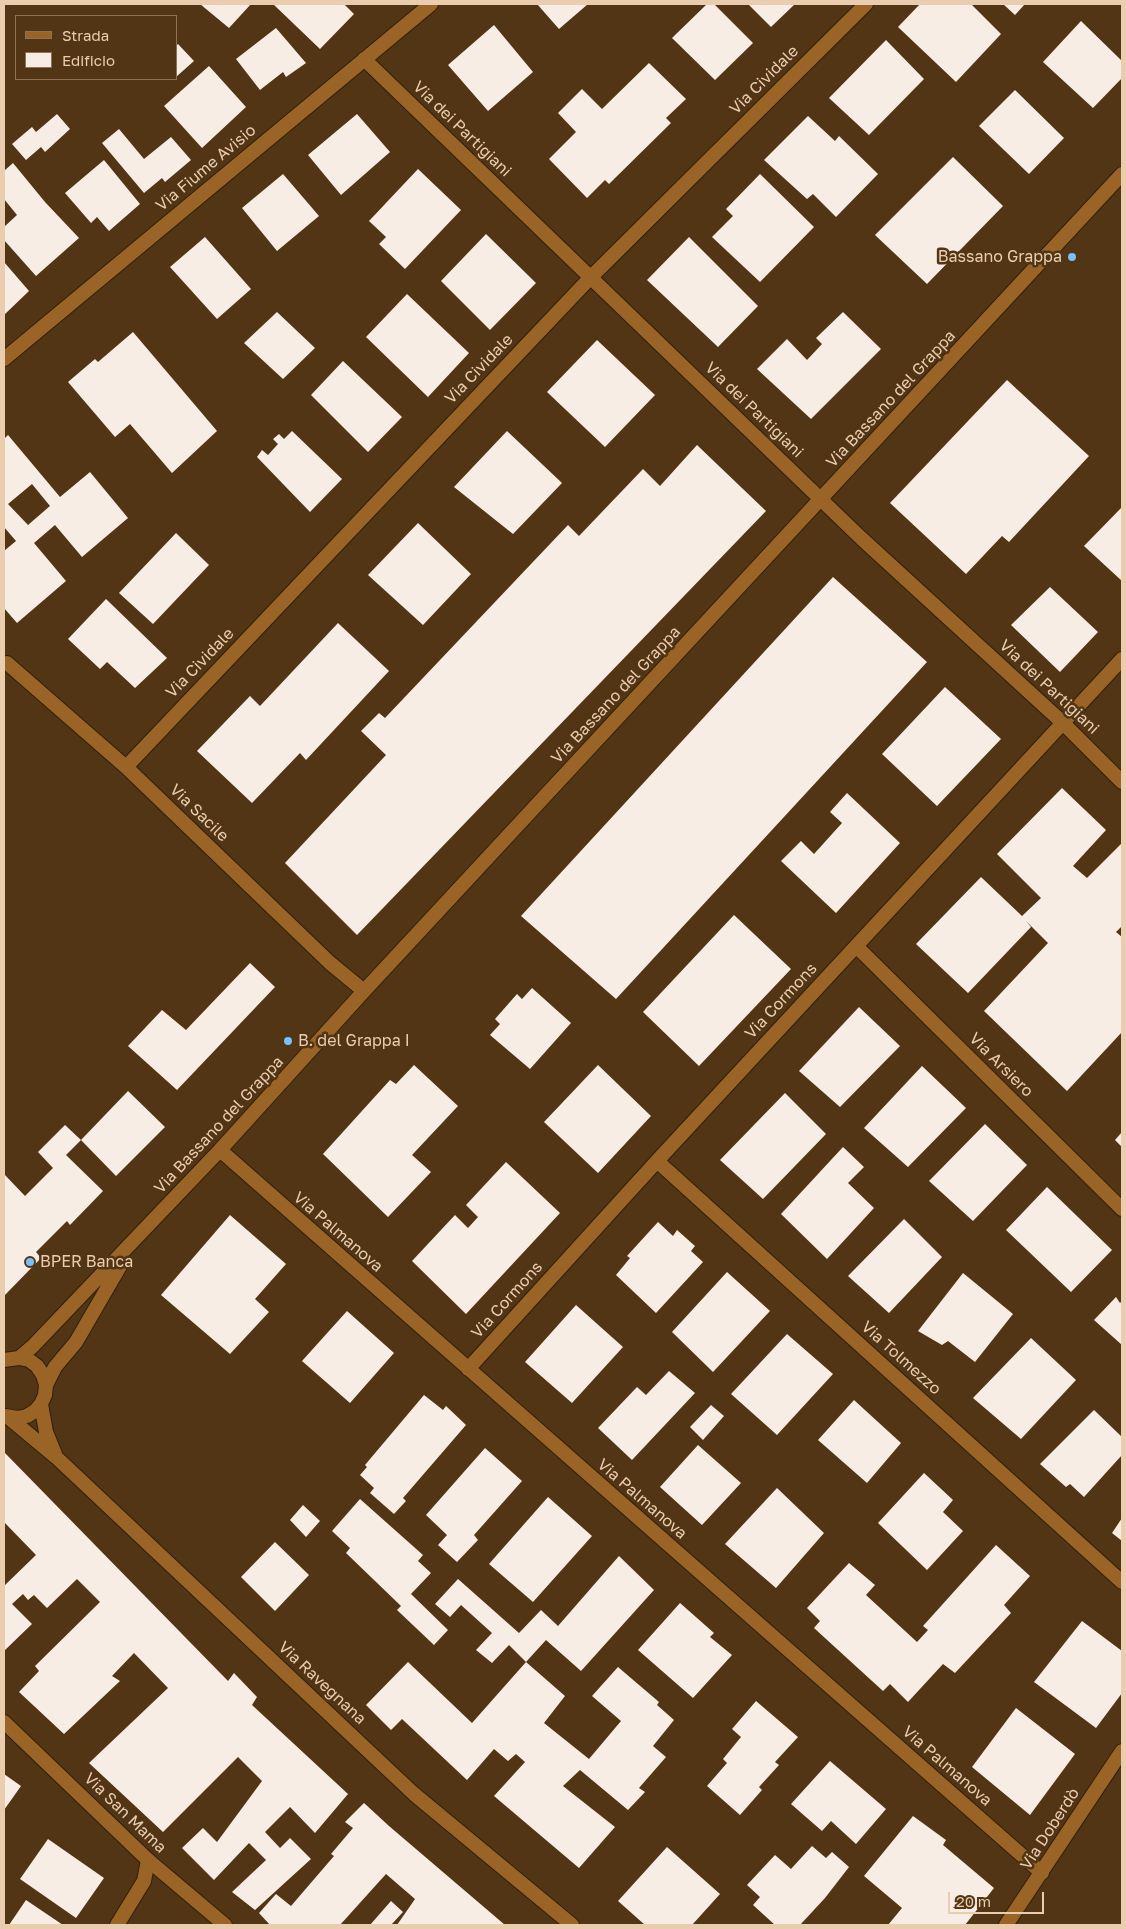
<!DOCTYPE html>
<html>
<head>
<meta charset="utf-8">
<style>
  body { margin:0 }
  #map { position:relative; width:1126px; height:1929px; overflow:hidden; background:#523515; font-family:"Golos Text",sans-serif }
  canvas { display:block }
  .frame { position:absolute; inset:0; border:5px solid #eaccaf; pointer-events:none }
  .legend { position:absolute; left:15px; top:15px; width:162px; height:65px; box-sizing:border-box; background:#523515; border:1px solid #8f7153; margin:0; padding:6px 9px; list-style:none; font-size:15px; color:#eaccaf }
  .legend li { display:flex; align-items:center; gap:10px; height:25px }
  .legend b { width:25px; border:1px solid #8f7153 }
  .scale { position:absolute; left:948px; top:1892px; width:96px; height:22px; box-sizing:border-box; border:2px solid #eaccaf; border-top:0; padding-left:6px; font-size:15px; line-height:18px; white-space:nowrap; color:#eaccaf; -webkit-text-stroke:4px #523515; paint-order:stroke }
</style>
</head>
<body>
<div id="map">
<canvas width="1126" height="1929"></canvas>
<div class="frame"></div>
<ul class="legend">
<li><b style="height:6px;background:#996425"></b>Strada</li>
<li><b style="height:14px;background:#f7ede4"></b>Edificio</li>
</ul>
<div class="scale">20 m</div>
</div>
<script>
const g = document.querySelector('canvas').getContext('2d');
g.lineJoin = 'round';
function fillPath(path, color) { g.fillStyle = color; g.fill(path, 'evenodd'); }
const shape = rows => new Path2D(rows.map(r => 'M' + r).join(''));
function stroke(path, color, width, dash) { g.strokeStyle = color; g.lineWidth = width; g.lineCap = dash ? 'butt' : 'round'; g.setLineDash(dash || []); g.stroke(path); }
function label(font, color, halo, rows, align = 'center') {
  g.font = font + ' "Golos Text",sans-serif'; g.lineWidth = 5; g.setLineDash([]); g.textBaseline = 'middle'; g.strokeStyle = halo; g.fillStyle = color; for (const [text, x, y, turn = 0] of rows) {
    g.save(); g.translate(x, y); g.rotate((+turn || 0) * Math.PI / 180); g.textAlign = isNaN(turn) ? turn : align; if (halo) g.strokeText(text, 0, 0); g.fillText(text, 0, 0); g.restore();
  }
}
fillPath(shape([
  [200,4,251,4,229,28],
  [273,4,344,4,354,14,320,49],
  [537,4,588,4,559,29],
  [707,4,714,4,753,43,715,80,672,38],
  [748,4,795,4,771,27],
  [920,4,971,4,1001,34,956,82,898,27],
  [1003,4,1025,4,1015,15],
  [1081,21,1122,61,1122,78,1093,108,1043,62],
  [494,25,533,72,488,111,448,65],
  [276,28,306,63,286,77,283,72,260,90,236,59],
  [886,40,924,79,869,135,829,98],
  [178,44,194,61,176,77,176,46],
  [649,63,686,99,666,118,671,123,609,184,605,180,587,198,549,159,576,132,558,113,582,89,602,109],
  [209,66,246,107,202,148,164,106],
  [1015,90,1064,138,1029,174,979,126],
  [57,114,70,129,45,152,41,147,26,160,12,144,32,127,36,132],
  [357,114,390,152,341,195,308,155],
  [808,116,835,141,839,136,878,174,836,217,813,194,807,199,764,160],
  [119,129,144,159,171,137,191,160,165,182,162,178,144,193,102,143],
  [953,157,1003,206,927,284,875,235],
  [104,160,140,204,109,231,97,217,91,223,65,193],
  [13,163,45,202,79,238,36,276,4,240,4,227,17,215,4,199,4,171],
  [418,169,461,210,405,269,379,244,386,237,369,221],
  [283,174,319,216,277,251,242,208],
  [760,174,814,227,760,282,712,237,733,216,726,209],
  [486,234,536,283,490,330,441,281],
  [205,237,251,289,217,319,170,267],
  [689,237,758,306,718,347,647,280],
  [4,262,29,291,4,315],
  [407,294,469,353,428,397,366,337],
  [277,312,315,348,283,379,244,343],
  [843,312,881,349,811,419,757,369,787,339,807,360,822,344,816,338],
  [133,332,217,431,172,473,130,424,115,437,68,382,95,359,98,362],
  [597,340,655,395,605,447,547,392],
  [343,361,402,417,368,452,311,395],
  [1007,380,1089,456,1009,542,1002,536,966,574,890,503],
  [292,431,342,479,310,512,257,457,262,450,268,455,278,444,273,439,279,434,284,439],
  [507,431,562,483,513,534,454,487],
  [8,435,60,497,90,472,128,518,82,557,55,525,34,543,66,581,17,623,4,608,4,551,16,541,4,527,4,439],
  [32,484,50,506,28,525,8,504],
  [697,445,766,511,357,935,285,863,386,755,361,731,379,713,385,718,568,525,579,536,643,469,660,486],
  [1122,507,1122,581,1084,546],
  [418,523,471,574,423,625,368,575],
  [176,533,209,565,153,624,119,593],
  [833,577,927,662,616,999,521,916],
  [1050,587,1098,632,1060,672,1011,625],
  [106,599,167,658,135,688,107,662,100,669,68,639],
  [338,623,389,671,306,760,300,753,252,803,197,751,250,696,260,706],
  [945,687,1001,739,937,806,882,754],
  [1062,788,1106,830,1073,866,1087,878,1122,843,1122,926,1116,932,1122,937,1122,1032,1067,1091,984,1011,1048,943,1026,921,1031,927,968,993,916,944,981,877,1022,916,1041,898,997,854],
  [847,793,900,843,836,913,781,861,801,841,814,854,842,823,830,812],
  [734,915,791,969,699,1066,643,1012],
  [250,963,275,987,177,1090,128,1046,162,1010,186,1030],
  [532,988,571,1023,530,1069,490,1035,500,1024,495,1019,517,994,522,999],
  [859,1007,900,1046,840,1107,799,1071],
  [414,1065,458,1106,412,1155,431,1172,388,1217,323,1154,390,1080,396,1084],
  [598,1065,651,1116,598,1173,544,1122],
  [922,1066,966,1108,908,1167,864,1128],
  [128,1091,165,1127,116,1176,81,1140],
  [785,1093,826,1134,763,1199,720,1160],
  [985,1124,1027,1165,973,1221,929,1181],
  [65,1125,81,1140,66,1155,103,1191,70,1225,67,1221,36,1252,41,1258,4,1296,4,1174,25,1196,53,1168,38,1152],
  [1122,1132,1122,1147,1115,1140],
  [843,1147,864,1167,848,1183,874,1208,827,1259,781,1214],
  [506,1162,560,1213,466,1314,412,1261,455,1215,468,1228,478,1217,466,1205],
  [1047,1187,1112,1250,1071,1292,1006,1230],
  [230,1215,286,1264,255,1299,269,1312,230,1354,161,1295],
  [904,1219,942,1257,889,1313,848,1276],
  [658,1222,673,1236,677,1230,695,1246,691,1251,703,1262,656,1313,616,1275,630,1258,627,1256],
  [727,1272,770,1311,713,1372,672,1332],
  [963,1273,1013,1314,975,1362,948,1341,942,1345,918,1331],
  [1116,1297,1120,1303,1122,1301,1122,1345,1094,1320],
  [576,1305,623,1347,572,1403,525,1362],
  [347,1311,394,1353,350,1403,302,1361],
  [787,1334,833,1374,777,1435,731,1394],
  [1031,1338,1076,1380,1021,1439,973,1398],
  [669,1371,695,1393,632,1460,598,1428,637,1387,646,1395],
  [424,1395,443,1410,446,1406,466,1425,403,1498,406,1501,394,1514,370,1493,374,1488,360,1475,367,1467,365,1465],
  [854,1400,901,1443,867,1483,818,1440],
  [711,1405,724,1416,703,1440,690,1427],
  [1094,1410,1122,1437,1122,1455,1084,1497,1070,1484,1066,1487,1040,1464],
  [698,1445,741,1483,702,1525,660,1487],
  [485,1448,522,1481,474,1535,478,1540,457,1562,438,1545,447,1535,426,1515],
  [4,1452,228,1681,234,1673,257,1697,252,1705,348,1794,315,1833,290,1807,265,1832,280,1848,290,1838,311,1859,255,1910,232,1892,266,1860,249,1843,214,1880,182,1848,203,1828,217,1842,262,1781,238,1757,163,1832,89,1763,168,1688,134,1653,112,1676,120,1681,64,1734,19,1692,39,1671,35,1666,100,1602,77,1579,47,1608,34,1595,28,1600,23,1594,12,1604,32,1624,4,1651,4,1586,36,1555,4,1522],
  [924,1473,953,1500,943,1512,963,1531,927,1570,878,1523],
  [777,1488,824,1533,776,1588,725,1544],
  [548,1497,592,1536,533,1602,489,1564],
  [360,1499,423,1555,418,1561,431,1573,411,1594,448,1630,434,1645,397,1610,401,1606,346,1553,350,1548,332,1531],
  [303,1505,320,1521,306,1537,290,1520],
  [1122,1518,1122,1541,1112,1533],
  [275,1542,309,1575,275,1611,241,1577],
  [996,1545,1030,1576,1004,1605,1011,1613,955,1673,943,1664,908,1702,890,1684,883,1691,814,1628,820,1621,807,1608,849,1563,875,1585,866,1595,917,1642,928,1630,923,1626],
  [619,1556,654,1590,581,1671,546,1640,526,1662,565,1696,544,1723,589,1759,621,1721,592,1696,618,1667,659,1702,657,1705,674,1720,653,1746,666,1757,639,1788,645,1792,628,1810,580,1770,563,1786,615,1827,579,1868,494,1796,525,1762,516,1754,508,1761,494,1749,467,1780,402,1719,391,1730,366,1705,408,1662,472,1723,526,1662,509,1645,492,1663,476,1650,492,1633,461,1605,450,1617,435,1604,458,1579,519,1633,541,1610,558,1626],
  [680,1603,714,1633,710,1637,732,1655,693,1698,638,1650],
  [1082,1621,1122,1651,1122,1693,1096,1728,1034,1682],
  [756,1701,798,1737,775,1762,779,1765,759,1787,762,1790,740,1815,707,1786,727,1763,723,1759,741,1737,732,1729],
  [1016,1708,1075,1754,1030,1815,972,1767],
  [830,1761,886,1809,856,1844,831,1821,822,1831,791,1804],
  [4,1774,21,1786,4,1810],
  [364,1803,389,1826,505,1925,397,1925,415,1899,386,1874,340,1925,270,1925,259,1913,276,1894,291,1906,334,1856,331,1854,353,1828,345,1822],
  [913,1816,946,1840,943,1845,994,1888,965,1925,888,1925,902,1908,864,1876],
  [48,1839,104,1878,76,1918,20,1879],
  [812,1846,826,1858,832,1852,849,1867,825,1898,800,1925,775,1925,753,1905,760,1897,747,1885,775,1855,791,1869],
  [667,1847,720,1894,692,1925,645,1925,618,1901],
  [26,1900,63,1925,9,1925],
  [391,1901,403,1912,391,1925,370,1925]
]), '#f7ede4');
const minor = shape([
  [364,59,861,538,1063,723,1122,782],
  [4,359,431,4],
  [7,663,126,767,330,963,364,991],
  [126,767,591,277,866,4],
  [856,946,1122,1209],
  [220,1150,1042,1873],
  [657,1161,1122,1582],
  [19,1358,33,1346,220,1150,364,991,1122,174],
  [468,1369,657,1161,1122,659],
  [46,1385,55,1367,76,1342,123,1261],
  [117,1925,144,1881,148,1860],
  [1006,1925,1122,1751]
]);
const tertiary = shape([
  [4,1360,19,1358,29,1360,37,1366,43,1375,46,1385,45,1395,41,1404,35,1411,27,1416,17,1418,6,1416],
  [41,1404,46,1432,55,1454],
  [8,1417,56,1457,414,1794,572,1925],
  [4,1722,148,1860,225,1925]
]);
stroke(minor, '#301f0c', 16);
stroke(tertiary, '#301f0c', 16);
stroke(minor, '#996425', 14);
stroke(tertiary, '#996425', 14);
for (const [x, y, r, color] of [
  [1072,257,5,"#7cbef9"],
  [288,1041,5,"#7cbef9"],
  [30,1262,5,"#7cbef9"]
]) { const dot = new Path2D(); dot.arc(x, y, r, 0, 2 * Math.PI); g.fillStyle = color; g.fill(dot); stroke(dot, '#523515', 2); }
label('16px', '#eaccaf', '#523515', [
  ["Via Cividale",764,80,-45],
  ["Via dei Partigiani",462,129,44],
  ["Via Fiume Avisio",206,168,-40],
  ["Via Cividale",479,369,-46],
  ["Via Bassano del Grappa",891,399,-47],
  ["Via dei Partigiani",754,410,44],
  ["Via Cividale",200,663,-46],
  ["Via dei Partigiani",1049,687,43],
  ["Via Bassano del Grappa",616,695,-47],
  ["Via Sacile",199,813,44],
  ["Via Cormons",781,1001,-47],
  ["Via Arsiero",1001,1065,45],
  ["Via Bassano del Grappa",219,1125,-47],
  ["Via Palmanova",338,1232,41],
  ["Via Cormons",507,1300,-48],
  ["Via Tolmezzo",901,1358,42],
  ["Via Palmanova",642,1499,41],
  ["Via Ravegnana",322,1683,43],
  ["Via Palmanova",947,1766,41],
  ["Via San Mama",125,1813,44],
  ["Via Doberdò",1050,1829,-57]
]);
label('16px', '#eaccaf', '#523515', [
  ["Bassano Grappa",1062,257,"right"],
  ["B. del Grappa I",298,1041],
  ["BPER Banca",40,1262]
], 'left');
</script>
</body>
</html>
